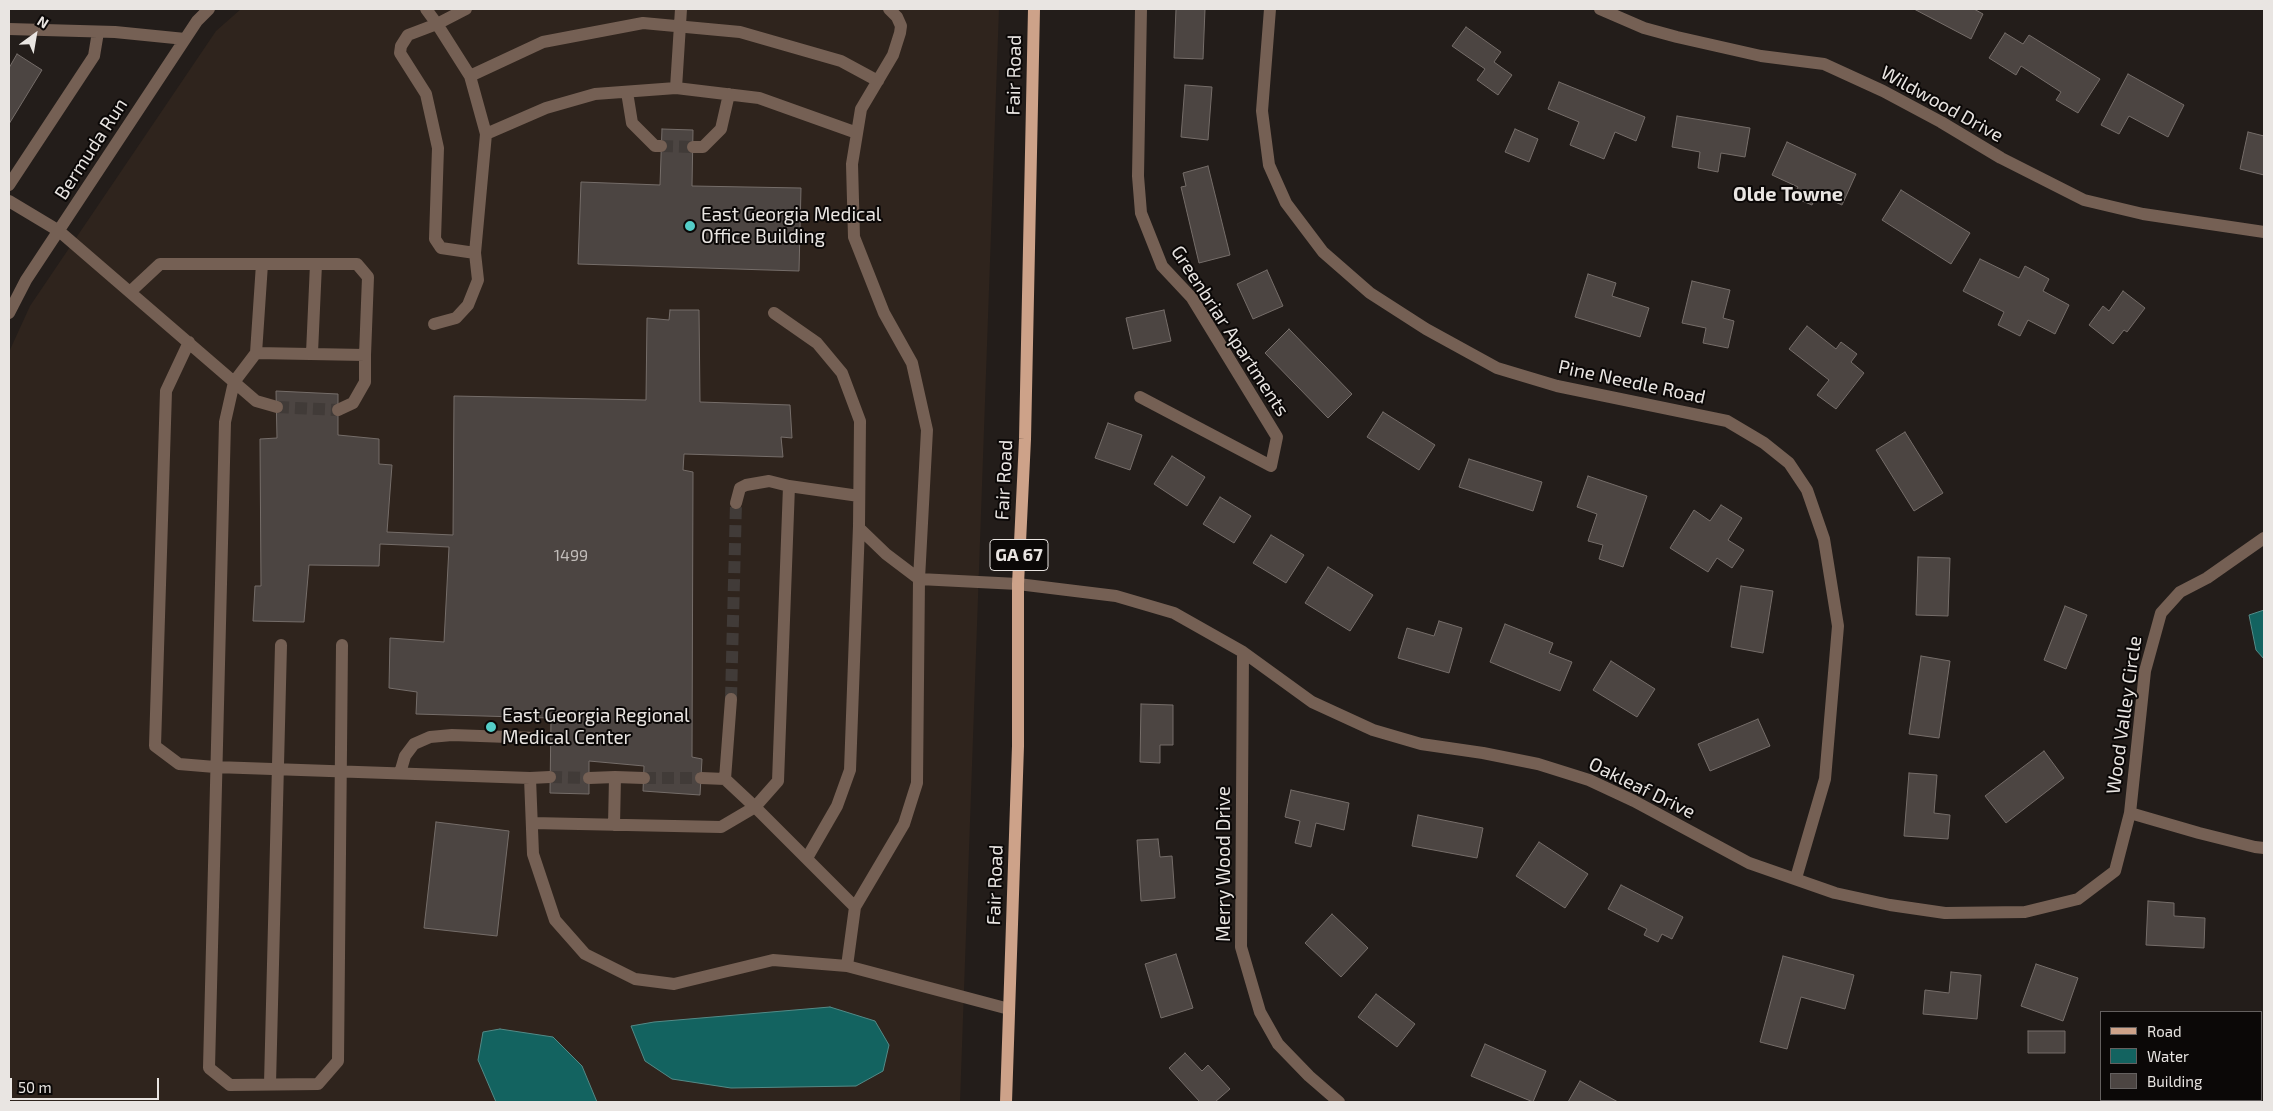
<!DOCTYPE html>
<html>
<head>
<meta charset="utf-8">
<style>
  body { margin:0 }
  #map { position:relative; width:2273px; height:1111px; overflow:hidden; background:#231d1a; font-family:"Exo 2",sans-serif }
  canvas { display:block }
  .frame { position:absolute; inset:0; border:10px solid #e9e5e2; pointer-events:none }
  .legend { position:absolute; left:2100px; top:1011px; width:162px; height:90px; box-sizing:border-box; background:#0b0807; border:1px solid #64605f; margin:0; padding:6px 9px; list-style:none; font-size:15px; color:#e9e5e2 }
  .legend li { display:flex; align-items:center; gap:10px; height:25px }
  .legend b { width:25px; border:1px solid #64605f }
  .north { position:absolute; left:10px; top:10px; width:50px; height:50px; -webkit-text-stroke:4px #0b0807; paint-order:stroke; rotate:32deg; font-size:14px; font-weight:700; line-height:20px; text-align:center; color:#e9e5e2 }
  .north::after { content:''; display:block; margin:auto; width:18px; height:22px; background:#e9e5e2; clip-path:polygon(50% 0,100% 100%,50% 72%,0 100%) }
  .scale { position:absolute; left:10px; top:1078px; width:149px; height:22px; box-sizing:border-box; border:2px solid #e9e5e2; border-top:0; padding-left:6px; font-size:15px; line-height:18px; white-space:nowrap; color:#e9e5e2; -webkit-text-stroke:4px #0b0807; paint-order:stroke }
</style>
</head>
<body>
<div id="map">
<canvas width="2273" height="1111"></canvas>
<div class="frame"></div>
<ul class="legend">
<li><b style="height:6px;background:#cda289"></b>Road</li>
<li><b style="height:14px;background:#136360"></b>Water</li>
<li><b style="height:14px;background:#4c4542"></b>Building</li>
</ul>
<div class="north">N</div>
<div class="scale">50 m</div>
</div>
<script>
const g = document.querySelector('canvas').getContext('2d');
g.lineJoin = 'round';
function fillPath(path, color) { g.fillStyle = color; g.fill(path, 'evenodd'); }
const shape = rows => new Path2D(rows.map(r => 'M' + r).join(''));
function stroke(path, color, width, dash) { g.strokeStyle = color; g.lineWidth = width; g.lineCap = dash ? 'butt' : 'round'; g.setLineDash(dash || []); g.stroke(path); }
function label(font, color, halo, rows, align = 'center') {
  g.font = font + ' "Exo 2",sans-serif'; g.lineWidth = 4; g.setLineDash([]); g.textBaseline = 'middle'; g.strokeStyle = halo; g.fillStyle = color; for (const [text, x, y, turn = 0] of rows) {
    g.save(); g.translate(x, y); g.rotate((+turn || 0) * Math.PI / 180); g.textAlign = isNaN(turn) ? turn : align; if (halo) g.strokeText(text, 0, 0); g.fillText(text, 0, 0); g.restore();
  }
}
fillPath(shape([
  [241,9,999,9,960,1102,9,1102,9,352,30,306,216,31]
]), '#2f241d');
const water = shape([
  [2264,610,2264,659,2256,650,2249,615,2264,610],
  [830,1007,875,1021,889,1045,883,1071,856,1086,731,1088,672,1079,645,1061,631,1026,654,1022,830,1007],
  [500,1029,553,1037,582,1066,597,1102,496,1102,478,1060,483,1032,500,1029]
]);
fillPath(water, '#136360');
stroke(water, '#538a87', 1);
const building = shape([
  [1176,9,1205,9,1203,59,1174,58,1176,9],
  [1914,9,1974,9,1983,14,1971,39,1914,9],
  [1466,27,1501,52,1494,62,1512,75,1498,95,1477,80,1485,69,1452,46,1466,27],
  [2005,33,2023,44,2029,35,2100,79,2078,113,2056,100,2061,92,2021,66,2016,75,1989,58,2005,33],
  [17,54,42,70,9,124,9,68,17,54],
  [2128,74,2184,105,2168,137,2129,116,2119,134,2101,125,2128,74],
  [1559,82,1645,117,1636,141,1615,132,1604,159,1570,145,1579,122,1548,109,1559,82],
  [1185,85,1212,87,1208,140,1181,137,1185,85],
  [1677,116,1750,128,1745,157,1721,153,1718,172,1698,168,1700,152,1672,147,1677,116],
  [662,129,693,130,692,186,801,188,799,271,578,264,581,182,660,185,662,129],
  [1515,129,1538,139,1529,162,1505,152,1515,129],
  [2248,132,2264,136,2264,175,2240,169,2248,132],
  [1787,142,1856,174,1842,205,1817,194,1812,205,1793,197,1798,187,1772,175,1787,142],
  [1208,166,1230,255,1199,263,1181,187,1186,186,1183,173,1208,166],
  [1901,190,1970,233,1951,264,1882,220,1901,190],
  [1980,259,2019,278,2025,266,2049,279,2043,291,2069,305,2055,334,2028,320,2020,336,1998,325,2004,312,1963,291,1980,259],
  [1267,270,1283,306,1253,319,1237,284,1267,270],
  [1588,274,1616,283,1612,296,1649,308,1640,337,1575,317,1588,274],
  [1692,281,1730,290,1723,318,1734,321,1728,348,1703,343,1706,328,1682,323,1692,281],
  [2123,291,2145,308,2127,332,2124,330,2113,344,2089,325,2103,306,2109,311,2123,291],
  [670,310,699,310,700,402,790,405,792,438,781,437,783,457,684,454,683,470,693,472,692,757,702,759,700,795,643,791,644,766,589,761,589,794,550,793,551,718,416,714,417,692,389,688,390,638,444,642,449,547,380,544,379,566,309,565,304,622,253,621,255,586,261,586,260,439,277,438,276,391,338,394,338,435,379,439,379,464,392,465,387,532,453,535,454,396,646,400,647,318,669,320,670,310],
  [1164,310,1171,341,1133,349,1126,318,1164,310],
  [1807,326,1836,349,1841,342,1857,354,1851,362,1864,373,1836,409,1817,395,1829,380,1789,349,1807,326],
  [1289,329,1352,394,1328,418,1265,353,1289,329],
  [1383,412,1435,445,1419,470,1367,437,1383,412],
  [1108,423,1142,435,1130,470,1095,458,1108,423],
  [1905,432,1943,493,1914,511,1876,450,1905,432],
  [1172,456,1205,477,1187,506,1154,484,1172,456],
  [1469,459,1542,482,1533,511,1459,487,1469,459],
  [1588,476,1647,496,1623,567,1599,559,1603,545,1588,541,1597,514,1577,507,1588,476],
  [1220,497,1251,516,1234,543,1203,524,1220,497],
  [1721,505,1742,518,1728,540,1744,550,1732,568,1717,558,1708,572,1670,548,1694,510,1710,521,1721,505],
  [1271,535,1304,555,1286,583,1253,563,1271,535],
  [1918,557,1950,558,1948,616,1916,615,1918,557],
  [1328,567,1373,595,1350,631,1305,603,1328,567],
  [1741,586,1773,591,1763,653,1731,647,1741,586],
  [2065,606,2087,615,2066,669,2044,660,2065,606],
  [1439,621,1462,628,1449,673,1398,658,1407,628,1434,636,1439,621],
  [1505,624,1553,643,1549,653,1572,662,1560,691,1490,662,1505,624],
  [1921,656,1950,661,1939,738,1909,734,1921,656],
  [1611,661,1655,689,1637,717,1593,690,1611,661],
  [1141,704,1173,705,1173,745,1160,745,1160,763,1140,762,1141,704],
  [1758,719,1770,746,1710,771,1698,744,1758,719],
  [2044,751,2064,778,2006,823,1985,796,2044,751],
  [1909,773,1937,775,1934,813,1950,815,1948,839,1904,836,1909,773],
  [1291,790,1349,803,1344,830,1316,823,1311,847,1295,843,1300,821,1285,817,1291,790],
  [1418,815,1483,828,1477,858,1412,846,1418,815],
  [436,822,509,831,497,936,424,928,436,822],
  [1158,839,1160,857,1172,856,1175,898,1141,901,1137,840,1158,839],
  [1539,842,1588,874,1565,908,1516,876,1539,842],
  [1621,885,1683,917,1672,939,1662,934,1658,942,1644,935,1647,929,1608,909,1621,885],
  [2148,901,2174,903,2174,916,2205,918,2204,948,2146,945,2148,901],
  [1332,914,1368,948,1341,977,1305,943,1332,914],
  [1176,954,1193,1008,1161,1018,1145,964,1176,954],
  [1783,956,1854,975,1845,1009,1801,997,1787,1049,1760,1042,1783,956],
  [2036,964,2078,978,2063,1021,2021,1006,2036,964],
  [1951,972,1981,975,1977,1019,1923,1014,1925,990,1949,993,1951,972],
  [1376,994,1415,1024,1397,1047,1358,1017,1376,994],
  [2028,1031,2065,1031,2065,1053,2028,1053,2028,1031],
  [1485,1044,1546,1071,1533,1102,1471,1076,1485,1044],
  [1185,1053,1202,1071,1208,1065,1230,1089,1215,1102,1200,1102,1169,1068,1185,1053],
  [1580,1081,1618,1102,1568,1102,1580,1081],
  [2247,1100,2255,1100,2259,1102,2245,1102,2247,1100]
]);
fillPath(building, '#4c4542');
stroke(building, '#756d69', 1);
stroke(shape([
  [661,146,693,147],
  [277,407,338,410],
  [731,699,736,503],
  [550,777,589,778],
  [644,778,701,778]
]), '#413b38', 12, [12, 6]);
stroke(shape([
  [426,9,437,24,466,9],
  [681,9,676,88,759,98,857,133],
  [1270,9,1262,111,1269,165,1286,203,1323,252,1370,293,1426,329,1497,368,1557,386,1727,421,1764,443,1789,463,1807,490,1824,539,1838,626,1825,779,1796,878],
  [1600,9,1644,28,1677,37,1761,56,1824,64,1883,91,1941,122,2001,158,2084,200,2143,214,2264,232],
  [9,29,115,32,185,39],
  [470,76,486,134,546,108,595,94,676,88],
  [627,92,632,123,655,146,661,146],
  [486,134,475,253,441,248,435,239,438,148,426,94,400,53,401,46,408,35,437,24,470,76,543,42,643,23,740,32,841,61,878,81],
  [693,147,703,147,721,129,729,94],
  [9,185,94,56,98,32],
  [9,201,59,231,234,382,225,422,209,1068,230,1085,318,1084,338,1061,342,645],
  [130,292,160,264,357,264,368,277,365,355,256,353,234,382,256,401,277,407],
  [9,313,26,280,197,21,209,9],
  [774,313,817,343,842,373,860,421,859,526,850,770,837,806,807,858],
  [434,324,456,318,468,305,478,280,475,253],
  [189,342,166,391,155,746,179,764,215,767,530,778,533,854,555,920,585,954,635,979,674,984,773,960,847,966,1009,1009],
  [256,353,262,264],
  [312,353,316,264],
  [1140,397,1271,466,1277,437,1192,298,1162,266,1141,213,1138,176,1141,9],
  [338,410,353,403,365,382,365,355],
  [736,503,740,488,746,485,769,481,789,486],
  [859,528,886,554,919,579,927,430,912,363,884,313,854,237,852,164,861,109,893,55,900,33,901,26,897,17,889,9],
  [1243,652,1241,947,1260,1012,1278,1044,1309,1076,1339,1102],
  [731,699,725,779,755,807,778,781,789,486,859,496],
  [400,773,405,756,414,744,430,737,452,735,537,738],
  [530,778,550,777],
  [589,778,615,777],
  [701,778,725,779],
  [2130,813,2199,833,2255,847,2264,848],
  [532,823,721,827,755,807,855,907],
  [614,825,615,777,644,778],
  [847,966,855,907,904,824,917,783,919,579,1018,584,1116,596,1174,613,1243,652,1312,702,1373,730,1421,744,1483,753,1538,764,1589,780,1634,801,1749,863,1835,893,1890,905,1945,913,2025,912,2078,899,2115,871,2130,813,2145,671,2161,613,2180,592,2207,578,2264,538],
  [270,1084,281,645]
]), '#756054', 12);
stroke(shape([
  [1006,1102,1018,746,1018,584,1025,439,1034,9]
]), '#cda289', 12);
for (const [x, y, r, color] of [
  [690,226,6,"#54cdc7"],
  [491,727,6,"#54cdc7"]
]) { const dot = new Path2D(); dot.arc(x, y, r, 0, 2 * Math.PI); g.fillStyle = color; g.fill(dot); stroke(dot, '#0b0807', 2); }
label('16px', '#c2bdba', null, [
  ["1499",571,556]
]);
for (const [x, y, w] of [
  [1019,555,58]
]) { const box = new Path2D(); box.roundRect(x - w / 2, y - 15.5, w, 31, 4); g.fillStyle = '#0b0807'; g.fill(box); stroke(box, '#e9e5e2', 1); }
label('bold 18px', '#e9e5e2', null, [
  ["GA 67",1019,555]
]);
label('19px', '#e9e5e2', '#0b0807', [
  ["Fair Road",1014,75,-89],
  ["Wildwood Drive",1942,104,29],
  ["Bermuda Run",91,149,-57],
  ["Greenbriar Apartments",1230,331,57],
  ["Pine Needle Road",1632,382,12],
  ["Fair Road",1004,480,-87],
  ["Wood Valley Circle",2124,715,-82],
  ["Oakleaf Drive",1642,788,26],
  ["Merry Wood Drive",1224,864,-90],
  ["Fair Road",995,885,-88]
]);
label('19px', '#e9e5e2', '#0b0807', [
  ["East Georgia Medical",701,215],
  ["Office Building",701,237],
  ["East Georgia Regional",502,716],
  ["Medical Center",502,738]
], 'left');
label('bold 20px', '#e9e5e2', '#0b0807', [
  ["Olde Towne",1788,194]
]);
</script>
</body>
</html>
